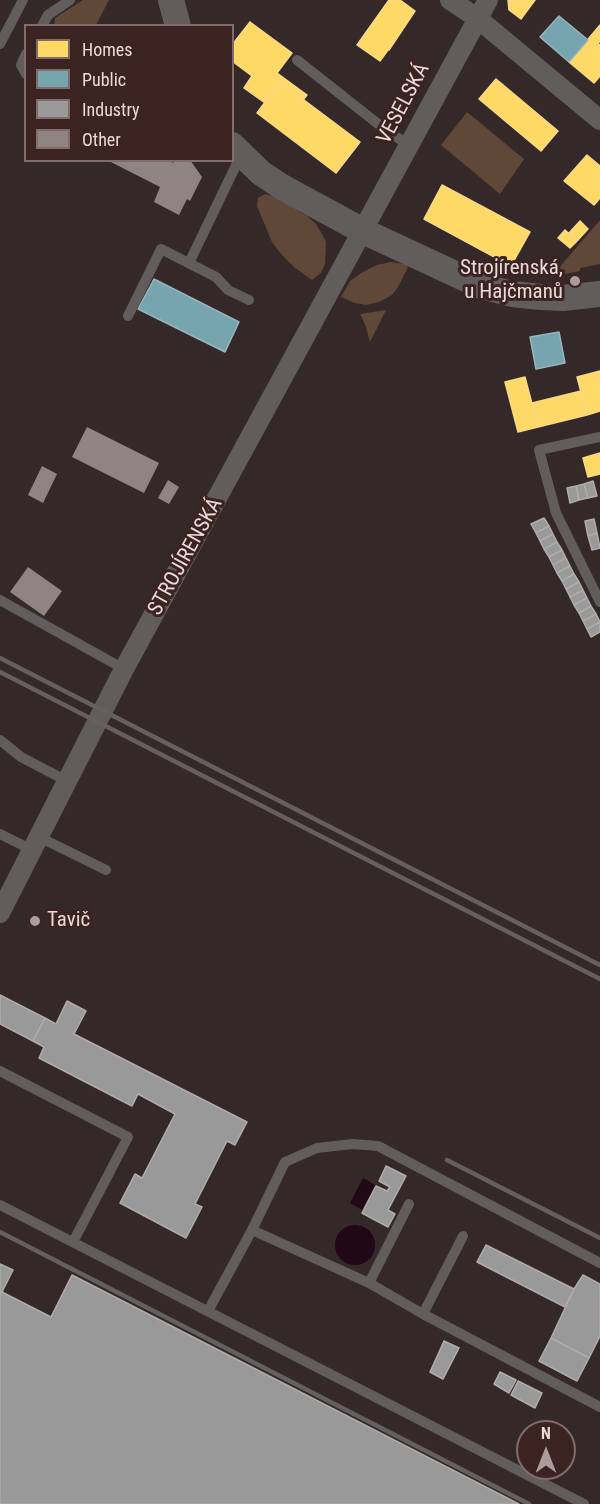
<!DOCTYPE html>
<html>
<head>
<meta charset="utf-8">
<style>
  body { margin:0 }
  #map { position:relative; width:600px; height:1504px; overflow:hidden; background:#352828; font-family:"Roboto Condensed",sans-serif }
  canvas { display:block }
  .legend { position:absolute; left:24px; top:24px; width:210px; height:138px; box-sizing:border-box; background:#3b2322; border:2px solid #816c6b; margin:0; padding:8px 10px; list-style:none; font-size:18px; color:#ead9d8 }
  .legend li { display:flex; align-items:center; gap:12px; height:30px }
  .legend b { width:30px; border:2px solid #816c6b }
  .north { position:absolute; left:516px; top:1420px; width:60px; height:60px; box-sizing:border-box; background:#3b2322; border:2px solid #816c6b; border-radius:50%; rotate:0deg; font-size:16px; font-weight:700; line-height:24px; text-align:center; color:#ead9d8 }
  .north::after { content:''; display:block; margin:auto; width:21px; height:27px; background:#ab9b9a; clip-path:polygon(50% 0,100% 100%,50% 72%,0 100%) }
</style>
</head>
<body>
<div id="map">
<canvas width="600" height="1504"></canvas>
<ul class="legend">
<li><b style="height:16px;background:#ffd966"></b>Homes</li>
<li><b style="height:16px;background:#76a5af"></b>Public</li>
<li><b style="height:16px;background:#999"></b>Industry</li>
<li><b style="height:16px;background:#908482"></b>Other</li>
</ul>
<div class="north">N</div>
</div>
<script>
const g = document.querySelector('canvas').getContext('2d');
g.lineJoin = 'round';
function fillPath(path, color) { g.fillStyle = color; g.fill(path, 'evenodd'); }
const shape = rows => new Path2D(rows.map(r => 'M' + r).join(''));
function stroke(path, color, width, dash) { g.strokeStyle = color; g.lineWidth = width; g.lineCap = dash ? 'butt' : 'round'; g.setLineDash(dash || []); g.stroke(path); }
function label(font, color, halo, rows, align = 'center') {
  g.font = font + ' "Roboto Condensed",sans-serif'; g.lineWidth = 6; g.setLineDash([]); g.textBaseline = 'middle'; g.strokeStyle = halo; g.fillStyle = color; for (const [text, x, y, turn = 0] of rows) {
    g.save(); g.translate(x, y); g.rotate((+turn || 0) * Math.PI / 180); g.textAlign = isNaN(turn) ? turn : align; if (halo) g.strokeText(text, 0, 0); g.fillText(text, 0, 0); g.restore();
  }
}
fillPath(shape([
  [83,0,109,0,96,25,54,25,55,18],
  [467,112,524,159,500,194,441,145],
  [265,194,274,196,307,216,316,224,322,234,326,242,325,264,321,273,312,280,295,268,282,255,272,242,257,206,258,198],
  [600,220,600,264,580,268,580,271,551,277],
  [391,262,405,264,408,267,398,287,392,295,379,302,366,305,355,303,341,297,350,281,361,273,377,265],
  [386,310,370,342,365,324,360,314]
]), '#5f4837');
fillPath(shape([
  [363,1178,375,1185,362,1210,350,1203],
  '335 1245a20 20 0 1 1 40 0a20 20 0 1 1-40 0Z'
]), '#200817');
const homes = shape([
  [389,0,400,0,415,11,389,50,388,50,380,61,357,45,389,0],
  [508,0,535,0,521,19,509,10,508,0],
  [250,22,292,53,277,73,307,95,303,100,280,82,265,103,244,88,252,76,232,61,232,45,250,22],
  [600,25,600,41,598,44,600,45,600,76,594,83,569,62,600,25],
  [496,79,558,131,541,151,479,99,496,79],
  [280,82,360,142,336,173,257,113,280,82],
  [587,155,600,166,600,198,594,205,564,181,587,155],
  [442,185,530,232,511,266,424,219,442,185],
  [580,221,588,229,577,241,569,233,580,221],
  [565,230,577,241,570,248,558,238,565,230],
  [600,371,600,411,587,415,577,377,600,371],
  [525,377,538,427,518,432,505,382,525,377],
  [581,391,587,415,538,427,532,403,581,391],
  [600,453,600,474,588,477,583,458,600,453]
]);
fillPath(homes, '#ffd966');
stroke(homes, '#f9d988', 1.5);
const public = shape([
  [559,16,588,40,569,62,540,37,559,16],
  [154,279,239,322,225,352,138,309,154,279],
  [559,332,565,363,536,369,530,337,559,332]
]);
fillPath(public, '#76a5af');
stroke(public, '#99b5bb', 1.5);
const industry = shape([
  [593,481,597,496,588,498,584,484,593,481],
  [584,484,588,498,579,500,576,486,584,484],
  [576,486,579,500,570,503,567,488,576,486],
  [544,518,549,526,536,533,531,524,544,518],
  [594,519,597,533,588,536,585,521,594,519],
  [549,526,553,534,540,541,536,533,549,526],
  [597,533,600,548,592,550,588,536,597,533],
  [553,534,557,542,544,549,540,541,553,534],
  [557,542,562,550,549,557,544,549,557,542],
  [562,550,566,558,553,565,549,557,562,550],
  [566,558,570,566,557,573,553,565,566,558],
  [570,566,574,574,562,581,557,573,570,566],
  [574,574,579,582,566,589,562,581,574,574],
  [579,582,583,590,570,597,566,589,579,582],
  [583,590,587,598,574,605,570,597,583,590],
  [587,598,591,606,579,613,574,605,587,598],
  [591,606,596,614,583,621,579,613,591,606],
  [596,614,600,622,587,629,583,621,596,614],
  [600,622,600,632,591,637,587,629,600,622],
  [0,995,45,1018,33,1041,0,1024,0,995],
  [67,1001,86,1011,74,1034,247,1122,235,1145,227,1141,195,1204,202,1207,186,1238,120,1203,135,1174,142,1178,175,1114,138,1094,132,1106,39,1058,44,1047,33,1041,45,1018,56,1024,67,1001],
  [386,1166,406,1176,388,1210,395,1214,388,1227,362,1213,376,1186,387,1191,390,1187,379,1181,386,1166],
  [486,1245,574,1289,565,1307,477,1262,486,1245],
  [0,1264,13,1270,2,1292,51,1317,72,1275,519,1504,0,1504,0,1264],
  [583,1275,600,1284,600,1336,589,1358,551,1338,574,1289,583,1275],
  [551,1338,589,1358,577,1381,539,1361,551,1338],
  [444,1341,459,1348,443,1379,430,1372,444,1341],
  [500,1372,516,1380,509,1393,494,1384,500,1372],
  [518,1381,542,1393,535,1408,511,1395,518,1381]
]);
fillPath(industry, '#999');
stroke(industry, '#b1acac', 1.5);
fillPath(shape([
  [107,160,169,160,173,163,174,160,190,160,202,177,190,201,187,199,179,215,154,202,160,187],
  [87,427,159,463,144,493,72,457],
  [42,466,57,474,43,503,28,495],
  [168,480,179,487,169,504,158,498],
  [28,567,62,591,44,616,10,592]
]), '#908482');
stroke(shape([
  [42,26,48,15,70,0],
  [0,44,23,0],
  [26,54,21,65,26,74],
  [297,60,387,131,409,145],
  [189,263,241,155],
  [128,316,161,249,216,277,228,290,249,300],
  [600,437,539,450,556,513,600,602],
  [0,600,124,669],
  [0,740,21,757,67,781],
  [0,834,32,850],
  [39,837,106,870],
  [0,1071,128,1137,73,1242],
  [0,1205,584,1504],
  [252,1230,369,1283,423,1314,600,1407],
  [369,1283,409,1204],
  [208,1311,252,1230,285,1162,317,1148,353,1144,378,1146,600,1263],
  [423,1314,463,1236]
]), '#625d5d', 10);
stroke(shape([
  [450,0,477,18,600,120],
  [0,913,124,669,488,0]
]), '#625d5d', 20);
stroke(shape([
  [171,0,178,26],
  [232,145,261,173,282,187,363,231,481,286,512,294,541,297,563,298,600,294]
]), '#625d5d', 26);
stroke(shape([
  [0,658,600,965],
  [0,672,600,979],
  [447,1160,600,1238],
  [0,1232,529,1504]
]), '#665f5f', 4.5);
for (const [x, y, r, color] of [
  [575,281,6,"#ab9b9a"],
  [35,921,6,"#ab9b9a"]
]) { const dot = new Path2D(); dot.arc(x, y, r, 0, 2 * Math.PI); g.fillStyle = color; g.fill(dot); stroke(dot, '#3b2322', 2); }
label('21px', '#ead9d8', '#3b2322', [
  ["VESELSKÁ",404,104,-62],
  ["STROJÍRENSKÁ",186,557,-61]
]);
label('21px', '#ead9d8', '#3b2322', [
  ["Strojírenská,",563,269],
  ["u Hajčmanů",563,293],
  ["Tavič",47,921,"left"]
], 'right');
</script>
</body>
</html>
